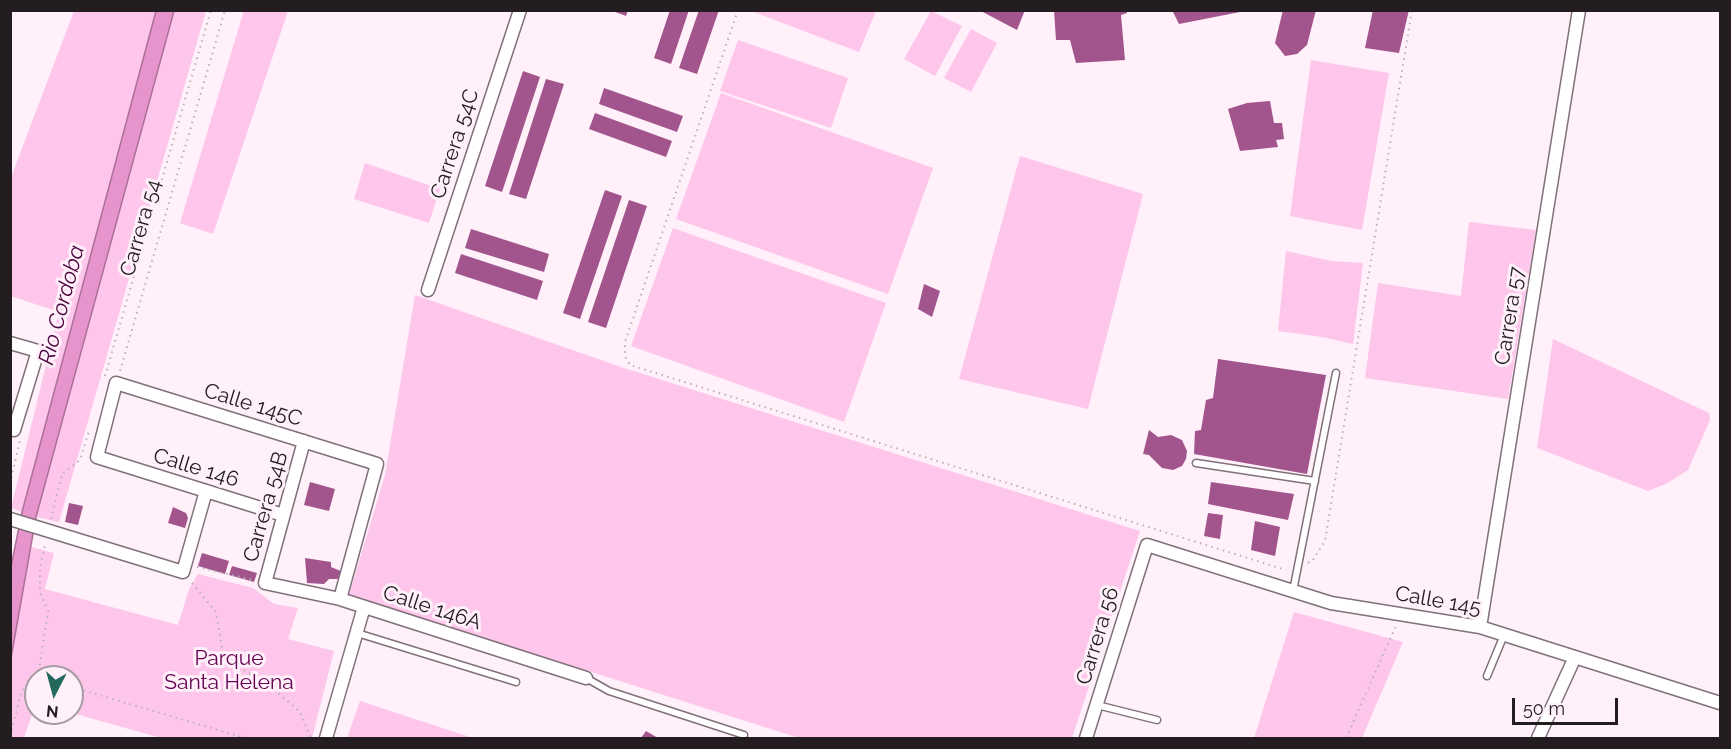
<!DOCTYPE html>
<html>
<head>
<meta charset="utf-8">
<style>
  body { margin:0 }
  #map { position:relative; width:1731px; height:749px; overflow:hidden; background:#fff0fa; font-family:Raleway,sans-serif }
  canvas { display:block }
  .frame { position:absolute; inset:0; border:12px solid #231d21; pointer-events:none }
  .north { position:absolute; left:24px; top:665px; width:60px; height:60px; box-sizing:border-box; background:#fff0fa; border:2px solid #a79ca3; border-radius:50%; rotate:186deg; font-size:16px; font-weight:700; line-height:24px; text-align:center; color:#231d21 }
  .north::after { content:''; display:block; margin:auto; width:21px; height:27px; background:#22685d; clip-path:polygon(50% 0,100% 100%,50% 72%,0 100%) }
  .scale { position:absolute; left:1512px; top:698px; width:106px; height:27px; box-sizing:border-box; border:3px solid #231d21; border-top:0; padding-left:8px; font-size:18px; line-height:21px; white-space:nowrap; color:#231d21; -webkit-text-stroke:4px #fff0fa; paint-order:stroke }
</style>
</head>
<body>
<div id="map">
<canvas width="1731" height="749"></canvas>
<div class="frame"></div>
<div class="north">N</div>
<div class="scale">50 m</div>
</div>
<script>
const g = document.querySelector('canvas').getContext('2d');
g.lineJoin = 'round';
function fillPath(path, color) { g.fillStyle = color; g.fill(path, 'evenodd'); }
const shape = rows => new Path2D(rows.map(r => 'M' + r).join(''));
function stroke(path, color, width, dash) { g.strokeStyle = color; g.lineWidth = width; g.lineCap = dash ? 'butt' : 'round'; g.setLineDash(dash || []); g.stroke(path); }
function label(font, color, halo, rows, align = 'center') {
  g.font = font + ' Raleway,sans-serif'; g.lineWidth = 6; g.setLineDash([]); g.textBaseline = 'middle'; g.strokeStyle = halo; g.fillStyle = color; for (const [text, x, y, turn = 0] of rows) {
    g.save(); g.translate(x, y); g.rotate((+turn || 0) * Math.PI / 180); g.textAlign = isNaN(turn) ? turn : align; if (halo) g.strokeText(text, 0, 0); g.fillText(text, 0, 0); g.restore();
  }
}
fillPath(shape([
  [244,10,288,11,213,234,180,223],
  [74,11,156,11,22,512,11,508,59,312,11,296,10,180],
  [174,11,206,11,59,522,36,517],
  [751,11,876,11,859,52],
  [931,11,962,26,935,76,904,59],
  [971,29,997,43,971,92,944,78],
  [738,40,848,78,831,128,720,91],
  [1311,60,1389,73,1362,230,1290,216],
  [721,93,933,168,888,294,676,219],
  [1020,156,1143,194,1088,409,959,379],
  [365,163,440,189,429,223,354,199],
  [1469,222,1536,230,1508,399,1365,378,1378,283,1461,296],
  [673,228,886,303,844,422,631,346],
  [1286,251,1331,261,1363,263,1353,344,1322,337,1278,331],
  [415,295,621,367,1140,531,1072,738,799,738,349,595,385,475],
  [1553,339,1709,413,1710,420,1688,470,1666,484,1648,491,1537,448],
  [31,547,54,553,45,589,178,625,189,589,198,574,253,588,274,604,298,608,288,639,334,651,312,738,161,738,72,713,72,677,36,677,36,703,24,738,11,738,11,658],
  [1294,612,1403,642,1362,738,1254,738],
  [360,701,473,738,477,738,347,738]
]), '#fec6eb');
const water = shape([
  [156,11,174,11,36,517,11,658,11,567,22,512,156,11]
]);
fillPath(water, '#e794cd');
stroke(water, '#ac7099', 1.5);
fillPath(shape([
  [610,10,628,10,626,16],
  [670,10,689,10,671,64,654,58],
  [699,10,719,10,697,74,679,68],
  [979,10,1025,10,1017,30],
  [1054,10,1127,10,1127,13,1121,15,1125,60,1076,63,1070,40,1056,40],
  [1172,10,1240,10,1240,12,1179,24],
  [1283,10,1316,10,1307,45,1297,54,1285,56,1275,43],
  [1373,10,1409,10,1399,53,1365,48],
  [523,71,540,77,502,192,485,186],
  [546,79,564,84,526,199,509,194],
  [604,88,683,116,677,132,599,104],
  [1270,101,1274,123,1282,123,1284,139,1276,140,1278,147,1240,151,1228,109,1247,103],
  [595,113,672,141,666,157,589,129],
  [605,190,622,196,580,319,563,313],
  [629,200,647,206,606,328,588,322],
  [471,229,549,254,544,272,465,248],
  [461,254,543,281,537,300,455,273],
  [924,284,940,291,932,317,918,309],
  [1218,359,1326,375,1307,474,1194,454,1195,431,1201,430,1206,400,1213,398],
  [1149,430,1158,437,1171,435,1182,440,1187,451,1186,459,1182,466,1173,470,1162,468,1149,455,1143,454],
  [310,482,335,489,329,511,304,505],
  [1211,482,1294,494,1288,520,1208,504],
  [69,503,83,506,78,525,65,522],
  [173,507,186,513,188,518,185,528,168,523],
  [1208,513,1223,515,1220,539,1204,536],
  [1255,521,1280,527,1275,556,1251,550],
  [202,553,229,561,225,574,198,566],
  [305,558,331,562,331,567,343,572,341,579,329,579,324,584,307,583],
  [232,566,257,573,254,582,229,575],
  [646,731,658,738,641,738]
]), '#a2558c');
const service = shape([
  [1196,463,1315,481],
  [1293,591,1336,373],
  [357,633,516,682],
  [1487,676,1504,635],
  [586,678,609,691,744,735],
  [1097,705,1157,720]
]);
const minor = shape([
  [428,290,520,10],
  [10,343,38,351,14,430,10,429],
  [304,441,265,583,340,599,586,678],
  [283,515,97,457,116,383,377,464,340,599],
  [10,519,183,572,206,491],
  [1480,627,1579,10],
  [326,738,364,607],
  [1086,738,1147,545,1331,603,1480,627,1720,703],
  [1538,738,1575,657]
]);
stroke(service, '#80707a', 9);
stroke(minor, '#80707a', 15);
stroke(shape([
  [738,10,625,342,625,356,630,365,1286,570],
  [120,371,225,10],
  [105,376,211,10],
  [10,484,20,440],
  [51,519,62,474,80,460,89,431],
  [1308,563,1313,560,1325,541,1412,10],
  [197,567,253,580],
  [192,583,216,612,224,659,267,683,300,712,311,738],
  [38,677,48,611,40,592,40,567,45,545],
  [72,687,245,738],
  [10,736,22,690,36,679],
  [1346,738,1396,626]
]), '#bbafb7', 2, [1.5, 4.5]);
stroke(service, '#fff', 6);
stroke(minor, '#fff', 12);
label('21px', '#231d21', '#fff0fa', [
  ["Carrera 54C",455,144,-72],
  ["Carrera 54",141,228,-74],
  ["Carrera 57",1510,316,-81],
  ["Calle 145C",253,405,17],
  ["Calle 146",196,468,17],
  ["Carrera 54B",266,507,-74],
  ["Calle 145",1438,601,10],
  ["Calle 146A",432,608,18],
  ["Carrera 56",1098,636,-73]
]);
label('21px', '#650052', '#fff0fa', [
  ["Parque",229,659],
  ["Santa Helena",229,683]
]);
label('italic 22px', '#4d033e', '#fff0fa', [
  ["Rio Cordoba",62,305,-75]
]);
</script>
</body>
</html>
